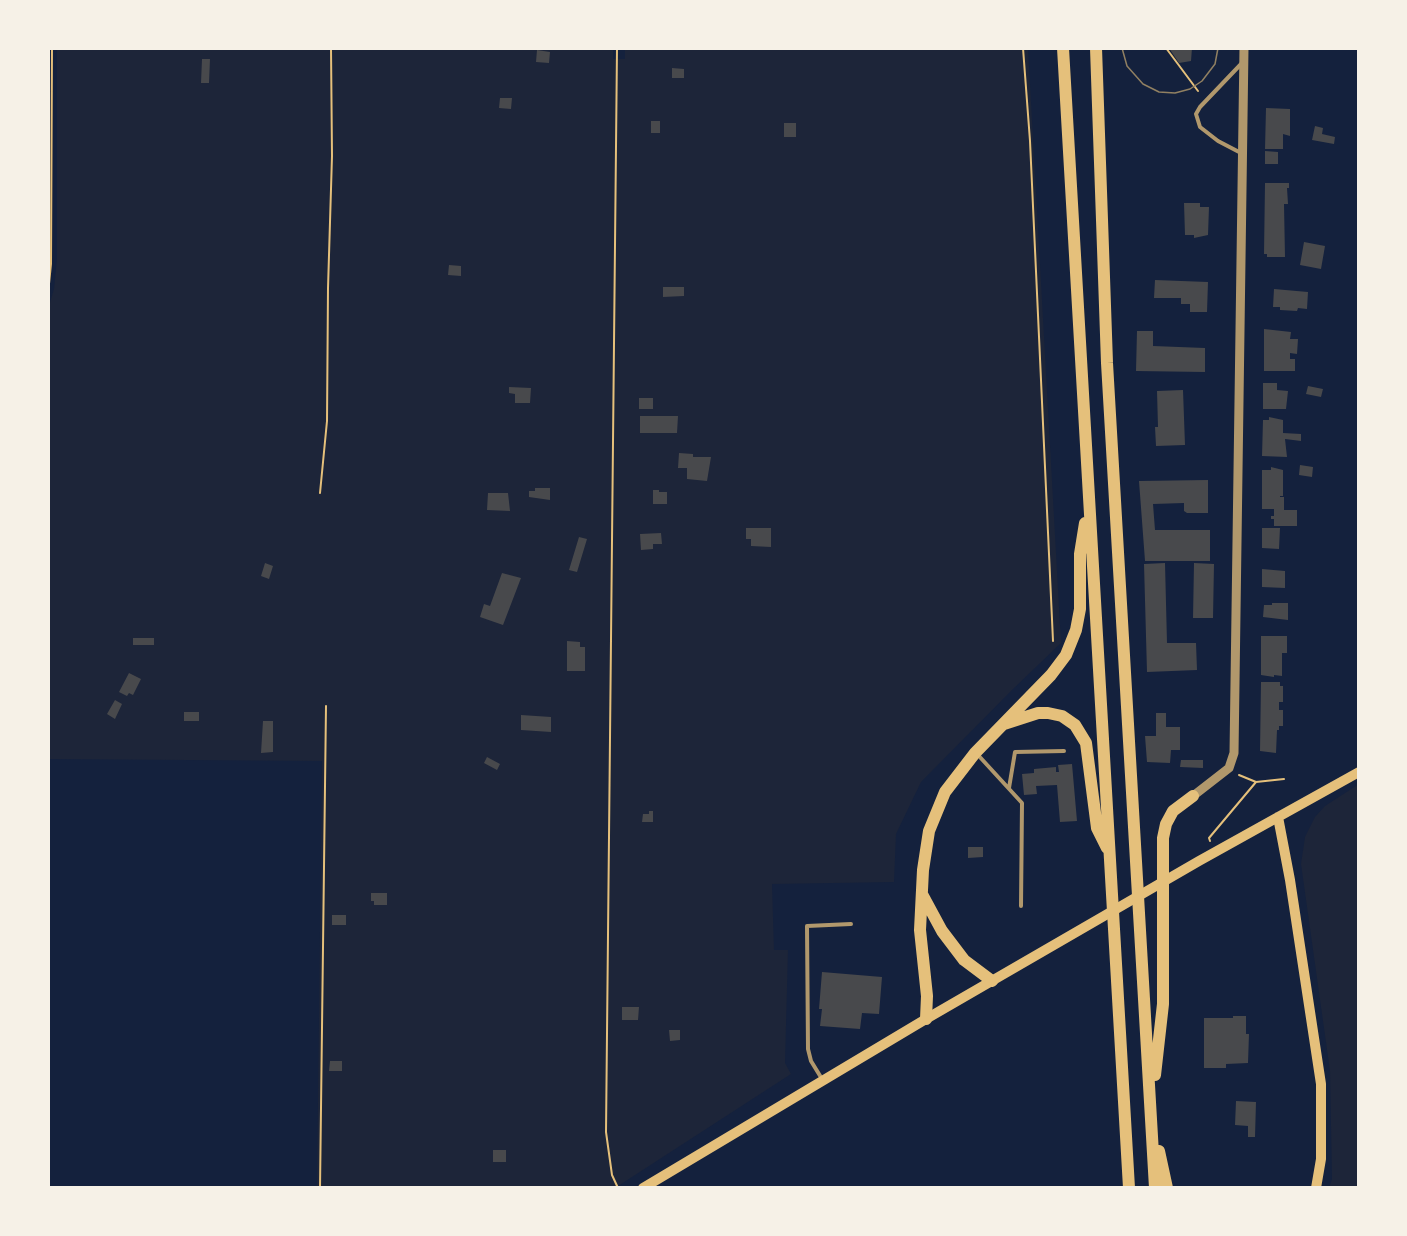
<!DOCTYPE html>
<html>
<head>
<meta charset="utf-8">
<style>
  body { margin:0 }
  #map { position:relative; width:1407px; height:1236px; overflow:hidden; background:#14213d; font-family:"IBM Plex Serif",serif }
  canvas { display:block }
  .frame { position:absolute; inset:0; border:50px solid #f6f1e7; pointer-events:none }
</style>
</head>
<body>
<div id="map">
<canvas width="1407" height="1236"></canvas>
<div class="frame"></div>
</div>
<script>
const g = document.querySelector('canvas').getContext('2d');
g.lineJoin = 'round';
function fillPath(path, color) { g.fillStyle = color; g.fill(path, 'evenodd'); }
const shape = rows => new Path2D(rows.map(r => 'M' + r).join(''));
function stroke(path, color, width, dash) { g.strokeStyle = color; g.lineWidth = width; g.lineCap = dash ? 'butt' : 'round'; g.setLineDash(dash || []); g.stroke(path); }
fillPath(shape([
  [57,48,613,48,613,59,625,59,625,48,1028,48,1061,643,1012,690,921,782,896,834,894,882,772,884,774,950,788,950,785,1063,791,1074,615,1188,317,1188,322,761,48,759,48,309,54,289,57,258],
  [1359,784,1359,1188,1329,1188,1332,1179,1330,1071,1301,864,1305,837,1315,817,1325,806]
]), '#1d2539');
fillPath(shape([
  [1169,48,1192,48,1191,61,1179,63],
  [537,50,550,52,549,63,536,62],
  [202,59,210,59,209,83,201,83],
  [672,68,684,69,684,78,672,78],
  [500,98,512,98,511,109,499,108],
  [1266,108,1290,109,1290,136,1283,134,1283,149,1265,149],
  [651,121,660,121,660,133,651,133],
  [784,123,796,123,796,137,784,137],
  [1315,126,1323,128,1322,134,1335,137,1334,144,1312,140],
  [1265,151,1278,152,1278,164,1265,164],
  [1265,183,1289,183,1289,188,1287,188,1288,204,1284,204,1285,257,1267,257,1267,254,1264,254],
  [1184,203,1200,203,1200,207,1209,207,1208,235,1194,238,1194,235,1185,235],
  [1304,242,1325,246,1321,269,1300,265],
  [449,265,461,266,461,276,448,275],
  [1155,280,1208,282,1207,312,1190,312,1190,304,1181,304,1181,298,1154,298],
  [663,287,684,287,684,296,663,297],
  [1274,289,1308,292,1307,309,1298,308,1297,311,1280,310,1280,307,1273,307],
  [1264,329,1291,332,1290,339,1298,339,1297,354,1290,353,1290,359,1295,359,1295,371,1264,371],
  [1137,331,1153,331,1153,346,1205,348,1205,372,1136,371],
  [1263,383,1277,383,1277,390,1288,391,1286,409,1263,409],
  [1308,386,1323,389,1321,397,1306,394],
  [509,387,531,388,530,403,515,403,515,394,509,393],
  [1183,390,1185,445,1156,446,1155,427,1158,427,1157,391],
  [639,398,653,398,653,409,639,409],
  [640,416,678,416,677,433,640,433],
  [1269,417,1283,420,1283,433,1301,434,1301,441,1285,439,1287,457,1262,456,1263,420,1269,420],
  [679,453,693,454,693,457,711,457,707,481,687,479,687,468,678,468],
  [1300,465,1313,467,1312,477,1299,475],
  [1271,467,1283,470,1283,496,1280,496,1280,497,1284,497,1284,510,1297,510,1297,526,1274,526,1274,519,1271,519,1271,516,1274,516,1274,509,1262,509,1262,470,1271,470],
  [1208,480,1208,513,1187,513,1184,511,1184,503,1153,504,1155,530,1210,530,1210,561,1145,561,1139,481],
  [535,488,550,488,550,500,529,497,529,491,535,491],
  [653,490,659,490,659,492,667,492,667,504,653,504],
  [488,493,508,493,510,511,487,510],
  [746,528,771,528,771,547,751,546,751,539,746,539],
  [1262,528,1280,528,1279,549,1262,548],
  [661,533,662,544,653,544,653,549,641,550,640,534],
  [579,537,587,539,577,572,569,570],
  [265,563,273,566,269,579,261,576],
  [1165,563,1167,643,1196,643,1197,670,1147,672,1144,564],
  [1194,563,1214,564,1213,618,1193,618],
  [1262,569,1285,571,1285,588,1262,587],
  [502,573,521,578,503,625,480,617,484,604,490,606],
  [1272,603,1288,603,1288,620,1263,617,1264,605,1272,605],
  [1261,636,1287,636,1287,653,1282,653,1282,676,1274,675,1274,677,1261,675],
  [133,638,154,638,154,645,133,645],
  [567,641,580,642,580,647,585,647,585,671,567,671],
  [129,673,141,679,133,695,129,693,127,696,119,692],
  [1261,682,1280,682,1280,686,1283,686,1283,702,1279,702,1279,710,1283,710,1283,726,1279,726,1279,730,1277,730,1276,753,1260,751],
  [115,700,122,704,115,719,107,714],
  [184,712,199,712,199,721,184,721],
  [1156,713,1166,713,1166,727,1180,727,1180,750,1171,750,1170,763,1147,762,1145,736,1156,736],
  [521,715,551,717,551,732,521,730],
  [263,721,273,721,273,752,261,753],
  [487,757,500,764,497,770,484,763],
  [1181,760,1203,760,1203,768,1180,767],
  [1072,764,1077,821,1060,822,1057,785,1036,786,1037,794,1024,795,1022,774,1034,773,1034,769,1056,767,1056,772,1059,772,1058,765],
  [649,811,653,811,653,822,642,822,643,814,649,814],
  [968,847,983,847,983,857,968,858],
  [371,893,387,893,387,905,374,905,374,901,371,901],
  [332,915,346,915,346,925,332,925],
  [822,972,882,977,879,1014,862,1013,860,1029,820,1026,822,1009,819,1009],
  [622,1007,639,1007,638,1020,622,1020],
  [1233,1016,1246,1016,1246,1034,1249,1034,1248,1063,1226,1064,1226,1068,1204,1068,1204,1018,1233,1018],
  [669,1030,680,1030,680,1040,670,1041],
  [330,1061,342,1061,342,1071,329,1071],
  [1236,1101,1256,1102,1255,1137,1248,1137,1248,1126,1235,1125],
  [493,1150,506,1150,506,1162,493,1162]
]), '#48494c');
stroke(shape([
  [617,48,606,1132,612,1175,618,1188],
  [1023,48,1030,141,1053,641],
  [1166,48,1198,91],
  [48,294,51,264,52,48],
  [320,493,327,421,328,288,332,156,331,48],
  [1239,775,1256,782,1284,779],
  [1210,841,1209,838,1256,782],
  [320,1188,326,706]
]), '#e5c07b', 2);
stroke(shape([
  [1241,153,1218,141,1200,127,1196,114,1200,107,1242,63],
  [978,755,1022,803,1021,906],
  [1009,788,1015,752,1064,751],
  [822,1079,811,1061,808,1049,807,926,851,924]
]), '#b1986c', 4);
stroke(shape([
  [1193,796,1229,768,1234,753,1244,48]
]), '#b1986c', 9);
stroke(shape([
  [1278,817,1290,880,1321,1084,1321,1159,1316,1188],
  [643,1188,926,1019,1199,861,1359,772]
]), '#e5c07b', 10);
stroke(shape([
  [1063,48,1129,1188],
  [1096,48,1107,363,1155,1188],
  [1004,724,1038,713,1048,713,1062,716,1075,725,1086,743,1097,828,1107,848],
  [922,894,942,931,964,960,992,981],
  [926,1019,927,996,920,930,923,870,929,831,945,792,975,753,1051,675,1066,655,1076,630,1080,609,1080,554,1085,523],
  [1155,1075,1163,1004,1163,838,1166,824,1173,811,1193,796],
  [1159,1151,1167,1188]
]), '#e5c07b', 12);
stroke(shape([
  [1122,48,1127,66,1143,84,1159,92,1175,93,1190,89,1202,81,1215,64,1218,48]
]), '#918062', 1.5);
</script>
</body>
</html>
